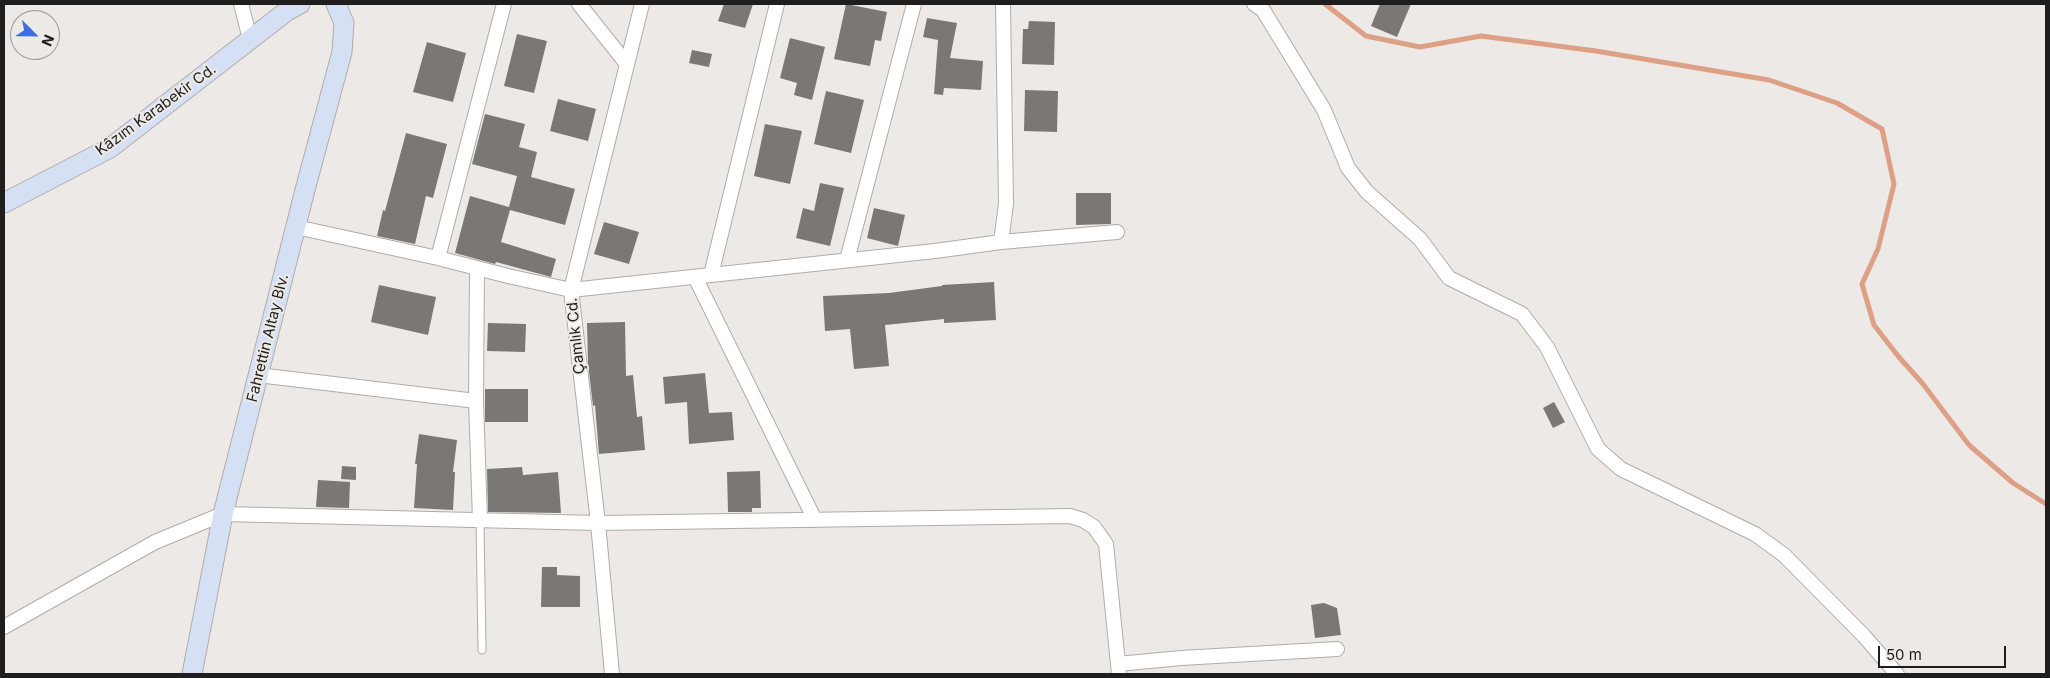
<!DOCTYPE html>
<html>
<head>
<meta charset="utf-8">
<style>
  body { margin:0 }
  #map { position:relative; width:2050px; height:678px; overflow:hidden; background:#ede9e7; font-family:Inter,sans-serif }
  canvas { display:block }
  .frame { position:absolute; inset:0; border:5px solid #1f1e1d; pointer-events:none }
  .north { position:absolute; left:10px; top:10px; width:50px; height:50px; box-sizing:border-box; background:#ede9e7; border:1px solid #9b9896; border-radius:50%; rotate:113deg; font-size:14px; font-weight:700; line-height:20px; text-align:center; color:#1f1e1d }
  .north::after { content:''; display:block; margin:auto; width:18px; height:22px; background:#3e6edf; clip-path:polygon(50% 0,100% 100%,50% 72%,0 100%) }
  .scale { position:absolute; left:1878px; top:646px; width:128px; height:22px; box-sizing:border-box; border:2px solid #1f1e1d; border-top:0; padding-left:6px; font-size:15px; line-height:18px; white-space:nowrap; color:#1f1e1d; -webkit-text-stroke:4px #ede9e7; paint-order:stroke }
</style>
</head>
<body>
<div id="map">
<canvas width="2050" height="678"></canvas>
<div class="frame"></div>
<div class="north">N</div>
<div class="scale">50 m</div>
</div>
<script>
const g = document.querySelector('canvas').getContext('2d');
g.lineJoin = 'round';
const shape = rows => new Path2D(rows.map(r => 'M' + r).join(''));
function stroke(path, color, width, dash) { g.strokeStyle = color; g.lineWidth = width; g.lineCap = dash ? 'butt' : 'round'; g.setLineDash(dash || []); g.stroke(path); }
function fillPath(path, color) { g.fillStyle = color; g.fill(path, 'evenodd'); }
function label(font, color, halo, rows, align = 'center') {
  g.font = font + ' Inter,sans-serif'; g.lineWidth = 4; g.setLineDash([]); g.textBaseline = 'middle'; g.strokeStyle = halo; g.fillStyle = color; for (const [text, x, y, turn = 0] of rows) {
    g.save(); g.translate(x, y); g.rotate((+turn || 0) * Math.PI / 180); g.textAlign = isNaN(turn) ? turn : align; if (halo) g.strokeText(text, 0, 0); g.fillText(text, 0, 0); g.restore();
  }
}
stroke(shape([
  [1325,4,1366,36,1420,47,1481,36,1596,51,1769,80,1837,103,1882,129,1894,184,1878,249,1862,284,1874,325,1898,356,1923,384,1969,445,2013,483,2046,504]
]), '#dda085', 5);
fillPath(shape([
  [724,4,753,4,745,28,718,21],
  [846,4,887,12,881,41,875,40,870,66,834,59],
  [1380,4,1411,4,1397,37,1371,26],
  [927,18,957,23,950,58,983,61,981,90,944,88,943,95,934,94,938,40,923,37],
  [1029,21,1055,22,1054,65,1022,64,1023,29,1028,29],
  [517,34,547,41,534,93,504,86],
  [790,38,825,47,812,100,794,95,797,83,780,78],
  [427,42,466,53,453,102,413,92],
  [692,50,712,54,709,67,689,63],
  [1025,90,1058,91,1057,132,1024,131],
  [826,91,864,100,851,153,814,144],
  [558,99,596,109,588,141,550,131],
  [485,114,525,124,519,147,537,152,531,177,575,189,565,225,510,210,501,242,556,259,551,277,496,262,495,264,455,253,470,196,509,207,517,176,472,164],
  [765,124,802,131,790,184,754,176],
  [406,133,447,144,433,198,426,196,415,244,377,236,383,210,385,211],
  [820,183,844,188,830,246,796,238,803,208,814,211],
  [1076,193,1111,193,1111,224,1076,225],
  [874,208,905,215,898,246,867,238],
  [604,222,639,232,629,264,594,254],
  [994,282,996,320,944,323,944,319,885,325,889,366,854,369,850,329,825,331,823,296,889,293,942,286,942,285],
  [379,285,436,297,428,335,371,322],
  [625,322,626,376,633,375,637,417,642,416,645,450,599,454,595,405,593,406,588,363,587,323],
  [488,323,526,324,525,352,487,351],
  [705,373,709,413,732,412,734,440,689,444,687,402,665,404,663,377],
  [485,389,528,389,528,422,485,422],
  [1554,402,1565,422,1553,428,1543,408],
  [419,434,457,440,453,472,455,472,453,510,414,508,417,464,415,464],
  [342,466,356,467,356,480,341,479],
  [522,467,523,475,558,472,561,513,488,512,487,469],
  [760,471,761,508,752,508,752,512,728,512,727,472],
  [318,480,350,482,349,508,316,507],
  [542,567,557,567,557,575,580,576,580,607,541,607],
  [1324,603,1337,608,1341,635,1315,638,1311,605]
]), '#7b7775');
const lane = shape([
  [480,520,482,650]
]);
const street = shape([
  [241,4,250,39],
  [579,4,626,63],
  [1254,4,1263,10,1324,110,1348,168,1367,192,1420,239,1449,278,1522,314,1547,347,1598,449,1621,469,1755,534,1784,555,1864,636,1897,674],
  [296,227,438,258,508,276,571,290,935,251,1001,242,1006,204,1003,4],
  [1001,242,1117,232],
  [438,258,504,4],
  [847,260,914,4],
  [477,269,476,401,480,520],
  [711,275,777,4],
  [695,277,815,520],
  [258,375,476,401],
  [4,627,155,542,223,514,598,523,1070,516,1083,520,1094,527,1106,544,1119,674],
  [1118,664,1181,658,1337,649],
  [612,674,598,523,571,290,642,4]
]);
const secondary = shape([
  [4,203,110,148,287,11,300,4],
  [192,674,223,514,305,190,342,52,344,23,336,4]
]);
stroke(lane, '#b0acaa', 9);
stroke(street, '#b0acaa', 16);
stroke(secondary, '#b0acaa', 21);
stroke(lane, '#fff', 7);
stroke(street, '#fff', 14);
stroke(secondary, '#d6e0f5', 19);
label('15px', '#1f1e1d', '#ede9e7', [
  ["Kâzım Karabekir Cd.",156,110,-36],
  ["Çamlık Cd.",576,336,-96],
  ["Fahrettin Altay Blv.",268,338,-76]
]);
</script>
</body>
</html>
